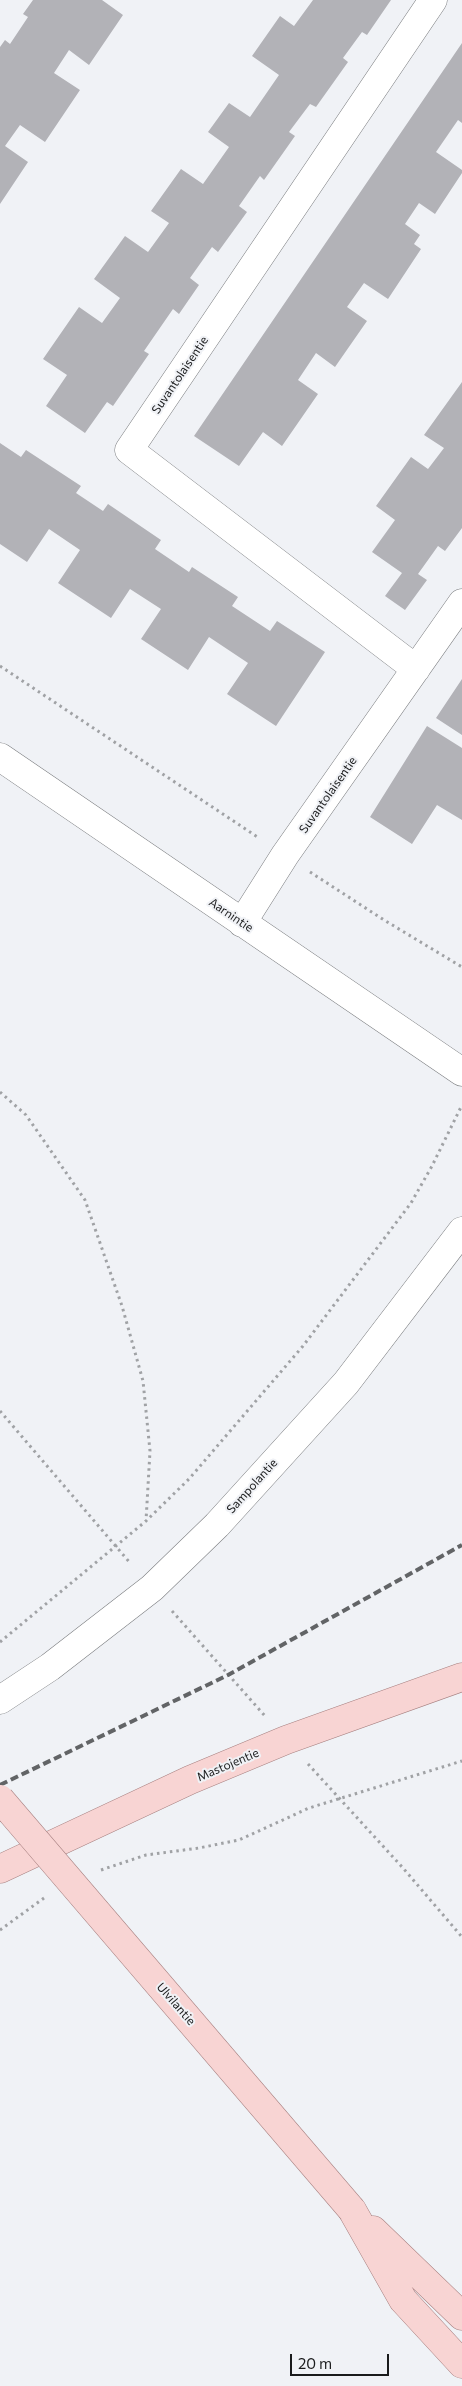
<!DOCTYPE html>
<html>
<head>
<meta charset="utf-8">
<style>
  body { margin:0 }
  #map { position:relative; width:462px; height:2386px; overflow:hidden; background:#f0f2f6; font-family:Commissioner,sans-serif }
  canvas { display:block }
  .scale { position:absolute; left:290px; top:2354px; width:99px; height:22px; box-sizing:border-box; border:2px solid #1a1b1c; border-top:0; padding-left:6px; font-size:15px; line-height:18px; white-space:nowrap; color:#1a1b1c; -webkit-text-stroke:4px #f0f2f6; paint-order:stroke }
</style>
</head>
<body>
<div id="map">
<canvas width="462" height="2386"></canvas>
<div class="scale">20 m</div>
</div>
<script>
const g = document.querySelector('canvas').getContext('2d');
g.lineJoin = 'round';
function fillPath(path, color) { g.fillStyle = color; g.fill(path, 'evenodd'); }
const shape = rows => new Path2D(rows.map(r => 'M' + r).join(''));
function stroke(path, color, width, dash) { g.strokeStyle = color; g.lineWidth = width; g.lineCap = dash ? 'butt' : 'round'; g.setLineDash(dash || []); g.stroke(path); }
function label(font, color, halo, rows, align = 'center') {
  g.font = font + ' Commissioner,sans-serif'; g.lineWidth = 4; g.setLineDash([]); g.textBaseline = 'middle'; g.strokeStyle = halo; g.fillStyle = color; for (const [text, x, y, turn = 0] of rows) {
    g.save(); g.translate(x, y); g.rotate((+turn || 0) * Math.PI / 180); g.textAlign = isNaN(turn) ? turn : align; if (halo) g.strokeText(text, 0, 0); g.fillText(text, 0, 0); g.restore();
  }
}
fillPath(shape([
  [33,0,102,0,123,15,89,65,69,50,54,73,80,90,45,142,20,125,5,146,28,162,0,204,0,47,5,40,10,44,28,17,23,14],
  [313,0,391,0,367,35,362,32,343,58,348,62,316,107,310,104,289,132,295,136,264,180,260,176,239,206,247,212,218,252,212,247,190,278,199,285,179,314,173,309,144,351,149,354,113,406,107,402,85,433,46,406,67,375,43,359,79,307,102,323,120,298,94,279,125,236,148,252,169,223,151,211,181,169,203,184,229,147,208,132,229,103,250,117,279,75,252,56,280,16,294,26],
  [462,43,462,123,458,120,436,152,462,170,462,173,435,214,419,203,405,224,420,235,414,244,421,249,388,299,364,283,347,307,367,321,335,367,316,353,298,380,318,394,282,446,263,432,239,466,194,436],
  [462,382,462,528,445,551,438,546,418,574,427,580,405,610,385,596,402,573,372,552,395,520,376,506,411,457,428,469,444,448,424,435],
  [0,443,21,457,26,450,81,486,76,493,103,511,108,504,161,540,155,549,189,572,192,567,238,597,232,606,270,631,277,621,325,652,276,726,227,694,248,663,209,637,188,670,141,639,161,609,130,589,111,618,58,583,80,550,49,529,27,562,0,544],
  [462,679,462,735,436,718],
  [427,726,462,748,462,820,437,805,412,844,370,817]
]), '#b2b2b7');
const minor = shape([
  [416,669,129,450,433,0],
  [0,757,462,1072],
  [242,923,285,855,462,603],
  [0,1700,50,1667,152,1588,217,1525,346,1383,462,1231]
]);
const major = shape([
  [0,1869,190,1780,286,1740,462,1677],
  [352,2210,403,2300,462,2364],
  [373,2230,462,2316]
]);
stroke(minor, '#7a7c7f', 29);
stroke(major, '#a78080', 29);
stroke(shape([
  [0,666,259,838],
  [310,872,384,920,462,967],
  [0,1092,26,1115,85,1200,122,1306,143,1381,150,1451,146,1521],
  [0,1411,131,1564],
  [172,1611,265,1716],
  [0,1642,146,1521,189,1479,303,1346,411,1203,432,1166,462,1105],
  [308,1764,403,1868,462,1937],
  [101,1870,146,1855,199,1848,239,1840,309,1808,462,1761],
  [0,1930,44,1898]
]), '#a0a2a5', 3, [2.5, 4]);
stroke(minor, '#fff', 28);
stroke(major, '#f8d4d3', 28);
stroke(shape([
  [0,1785,228,1675,462,1545]
]), '#626466', 4, [8, 4]);
const majorBridge = shape([
  [0,1799,352,2210]
]);
stroke(majorBridge, '#a78080', 29, []);
stroke(majorBridge, '#f8d4d3', 28);
label('12px', '#1a1b1c', '#f0f2f6', [
  ["Suvantolaisentie",180,375,-56],
  ["Suvantolaisentie",328,795,-55],
  ["Aarnintie",231,915,34],
  ["Sampolantie",252,1486,-48],
  ["Mastojentie",228,1765,-23],
  ["Ulvilantie",176,2004,49]
]);
</script>
</body>
</html>
